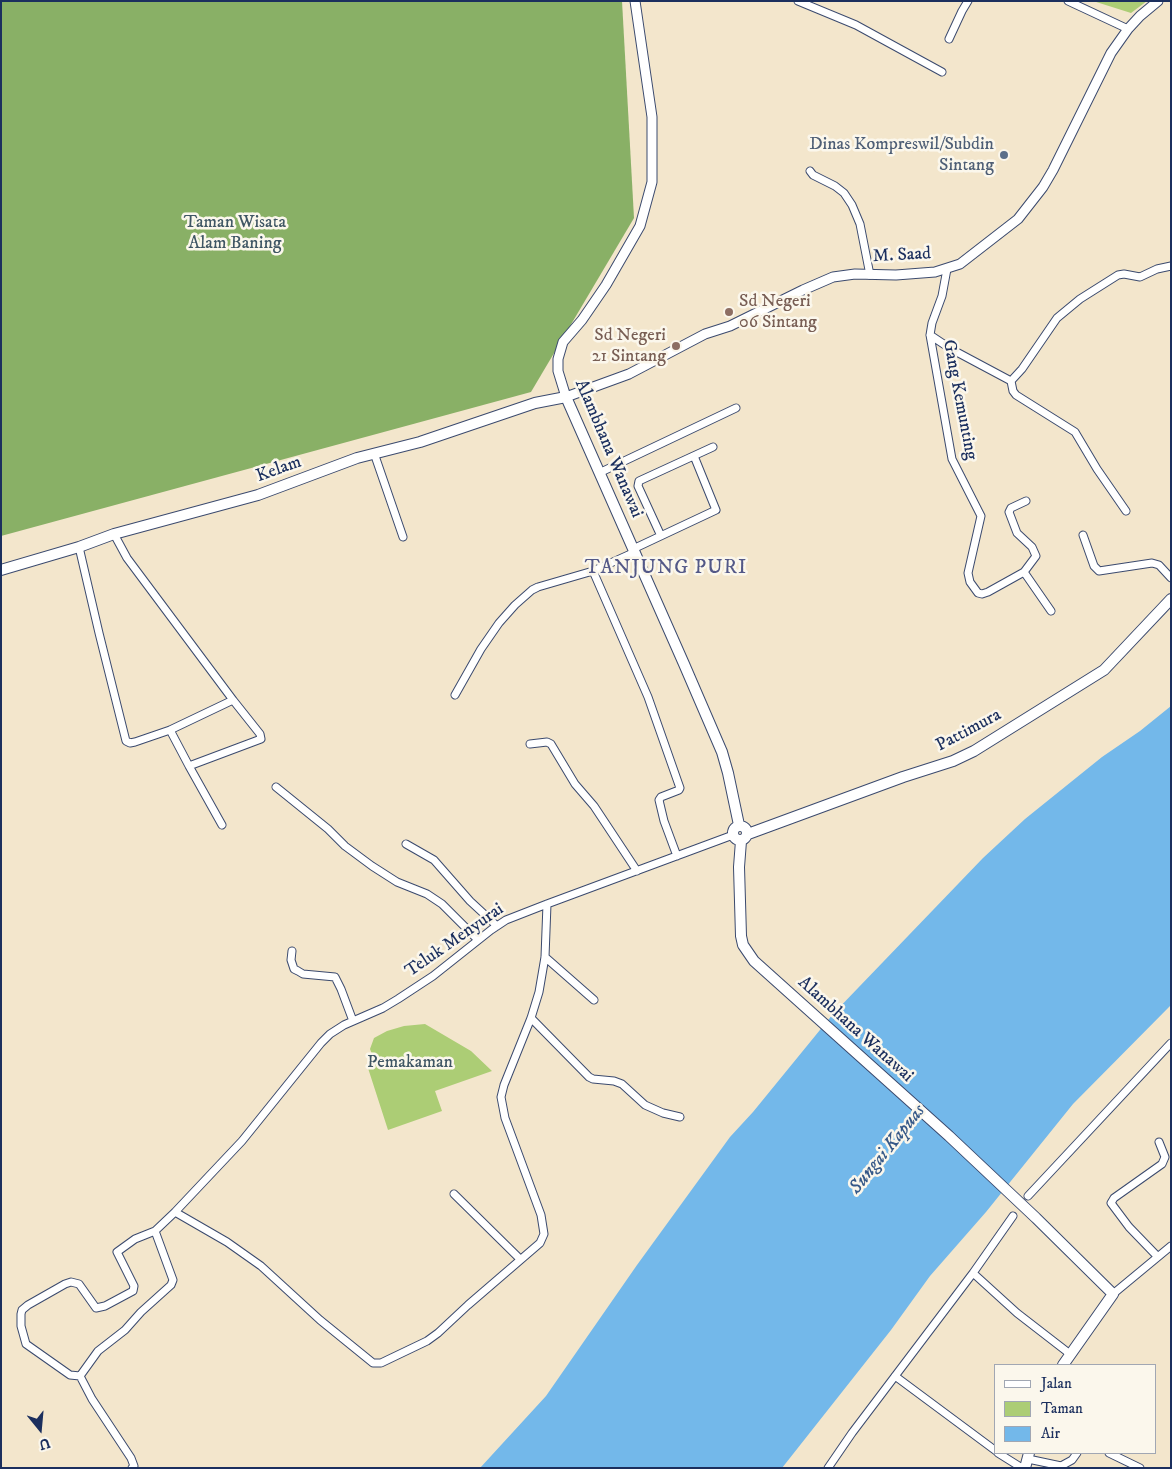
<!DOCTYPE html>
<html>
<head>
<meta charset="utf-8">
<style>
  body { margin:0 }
  #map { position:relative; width:1172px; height:1469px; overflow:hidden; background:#f3e6cc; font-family:"IM FELL DW Pica",serif }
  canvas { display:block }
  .frame { position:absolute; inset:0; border:2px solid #1b2f5e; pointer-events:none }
  .legend { position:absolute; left:994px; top:1364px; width:162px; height:90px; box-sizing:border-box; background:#fbf7ec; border:1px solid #a1a7b3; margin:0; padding:6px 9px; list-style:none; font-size:15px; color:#1b2f5e }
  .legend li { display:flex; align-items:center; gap:10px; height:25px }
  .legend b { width:25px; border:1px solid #a1a7b3 }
  .north { position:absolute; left:15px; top:1404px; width:50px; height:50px; -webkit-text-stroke:4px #fbf7ec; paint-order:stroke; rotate:163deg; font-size:14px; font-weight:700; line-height:20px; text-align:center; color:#1b2f5e }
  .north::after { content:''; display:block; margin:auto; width:18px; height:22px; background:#1b2f5e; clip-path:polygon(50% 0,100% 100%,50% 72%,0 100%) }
</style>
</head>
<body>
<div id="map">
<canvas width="1172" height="1469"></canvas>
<div class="frame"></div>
<ul class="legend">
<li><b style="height:6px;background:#fff"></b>Jalan</li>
<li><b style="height:14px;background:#accd75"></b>Taman</li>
<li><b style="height:14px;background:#73b8ea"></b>Air</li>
</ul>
<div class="north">U</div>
</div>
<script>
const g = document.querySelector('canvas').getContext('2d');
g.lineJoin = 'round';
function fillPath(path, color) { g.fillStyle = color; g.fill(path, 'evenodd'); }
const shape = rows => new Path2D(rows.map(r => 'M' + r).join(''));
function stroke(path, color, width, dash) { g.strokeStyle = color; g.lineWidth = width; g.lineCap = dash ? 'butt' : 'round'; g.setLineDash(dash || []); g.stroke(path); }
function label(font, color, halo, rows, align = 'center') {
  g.font = font + ' "IM FELL DW Pica",serif'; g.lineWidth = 5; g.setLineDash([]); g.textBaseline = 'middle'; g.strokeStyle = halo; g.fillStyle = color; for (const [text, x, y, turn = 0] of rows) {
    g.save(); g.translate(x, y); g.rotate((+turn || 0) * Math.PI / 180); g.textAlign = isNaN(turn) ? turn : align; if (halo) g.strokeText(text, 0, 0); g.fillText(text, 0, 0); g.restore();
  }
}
fillPath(shape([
  [1093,1,1147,1,1131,13],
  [425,1024,471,1051,492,1071,435,1091,442,1111,388,1130,367,1065,373,1057,370,1049,374,1038,387,1031,404,1026]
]), '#accd75');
fillPath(shape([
  [1,1,622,1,634,218,531,392,1,536]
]), '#89b066');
fillPath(shape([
  [1171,706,1171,1005,1073,1104,986,1212,930,1276,891,1330,782,1468,480,1468,546,1396,637,1265,730,1137,753,1112,833,1014,983,858,1025,819,1102,757,1140,731]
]), '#73b8ea');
const street = shape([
  [798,1,856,25,942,72],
  [1068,1,1128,29],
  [949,39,962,11,968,1],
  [810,171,813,175,835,186,844,193,852,205,860,224,870,275],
  [947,269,942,296,932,323,930,335,952,459,981,516,968,573,970,582,978,593,982,594,988,592,1024,572,1036,556,1032,547,1017,533,1009,512,1011,508,1026,501],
  [930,335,951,349,1011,381,1013,391,1016,395,1075,432,1097,469,1126,511],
  [1011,381,1022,369,1057,318,1080,299,1118,275,1124,274,1140,277,1157,269,1171,266],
  [374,453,403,537],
  [599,473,736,408],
  [1083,535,1094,566,1099,571,1152,563,1159,565,1171,578],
  [661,536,638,486,639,481,713,447],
  [79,547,99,633,126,741,130,743,135,742,170,730,233,700,127,558,114,534],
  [633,549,716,510,694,456],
  [593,571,648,697,680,788,679,790,661,797,659,800,664,821,677,856],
  [1024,572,1051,611],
  [455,695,481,649,499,623,515,605,532,590,538,587,593,571,635,552],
  [170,730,189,766],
  [530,744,547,742,551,744,575,784,594,806,637,871],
  [276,787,328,829,345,846,372,866,397,882,427,894,442,904,478,940],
  [222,825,189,766,261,739,260,734,233,700],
  [406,844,434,860,470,901,497,926],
  [292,951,291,960,294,969,298,971,303,974,335,977,341,989,353,1021],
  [545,957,594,1000],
  [531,1018,589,1077,593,1079,614,1081,622,1084,645,1105,663,1113,680,1117],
  [454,1194,520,1259],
  [1028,1196,1171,1043],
  [175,1212,227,1242,261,1266,320,1320,373,1363,381,1363,427,1341,438,1333,468,1305,540,1243,544,1234,541,1215,505,1118,501,1097,504,1085,531,1018,539,992,545,957,547,904],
  [1157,1256,1129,1227,1111,1203,1114,1198,1162,1164,1165,1157,1159,1142],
  [973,1273,1017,1313,1070,1354],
  [1113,1294,1171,1246],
  [80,1376,70,1375,26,1344,21,1326,21,1314,22,1310,28,1305,65,1284,71,1282,79,1284,96,1308,105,1306,133,1291,134,1286,117,1252,135,1239,155,1231],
  [895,1376,996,1451],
  [998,1453,1022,1468],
  [1109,1453,1140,1468],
  [1028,1459,1061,1466,1072,1460,1077,1453],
  [132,1468,134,1466,131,1458,92,1399,80,1376,98,1351,125,1330,141,1312,171,1285,173,1280,155,1231,175,1212,242,1141,321,1043,330,1034,344,1025,383,1008,398,999,433,976,491,930,506,920,547,904,733,835],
  [828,1468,852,1433,973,1273,1013,1216]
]);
const secondary = shape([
  [635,1,652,117,652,182,640,226,606,285,582,320,563,342,558,359,558,371,566,397,629,374,705,334,730,326,803,290,833,277,855,274,896,275,935,272,960,264,1018,219,1043,187,1053,170,1111,53,1128,29,1140,16,1158,1]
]);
const primary = shape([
  [1,570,79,547,114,534,258,495,357,458,420,442,535,403,566,397,684,664,722,752,728,773,739,825],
  '733 833a7 7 0 1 1 14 0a7 7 0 1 1-14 0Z',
  [748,834,903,777,953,761,974,751,1104,670,1171,599],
  [741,841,739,867,741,936,743,945,754,961,949,1136,1036,1218,1113,1294,1063,1365],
  [1025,1468,1029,1453]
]);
stroke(street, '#3b4a6e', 9);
stroke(secondary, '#3b4a6e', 11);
stroke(primary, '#3b4a6e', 12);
stroke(street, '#fff', 7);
stroke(secondary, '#fff', 9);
stroke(primary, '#fff', 10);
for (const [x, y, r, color] of [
  [1004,155,5,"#5c6f8a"],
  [729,312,5,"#8d6e63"],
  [676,346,5,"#8d6e63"]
]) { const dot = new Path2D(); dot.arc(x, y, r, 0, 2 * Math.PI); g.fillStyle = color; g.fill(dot); stroke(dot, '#fbf7ec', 2); }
label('18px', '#4e5e75', '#fbf7ec', [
  ["Dinas Kompreswil/Subdin",994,145],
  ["Sintang",994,166]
], 'right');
label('18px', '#3f5664', '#fbf7ec', [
  ["Taman Wisata",235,223],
  ["Alam Baning",235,244],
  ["Pemakaman",410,1063]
]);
label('18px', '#1b2f5e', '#fbf7ec', [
  ["M. Saad",902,256,-3],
  ["Gang Kemunting",959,400,79],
  ["Alambhana Wanawai",608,449,67],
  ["Kelam",279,470,-20],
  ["Pattimura",969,731,-28],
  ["Teluk Menyurai",455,941,-35],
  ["Alambhana Wanawai",855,1030,42]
]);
label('18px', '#785e54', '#fbf7ec', [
  ["Sd Negeri",739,302],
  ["06 Sintang",739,323],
  ["Sd Negeri",666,336,"right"],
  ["21 Sintang",666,357,"right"]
], 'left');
label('italic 19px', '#355888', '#fbf7ec', [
  ["Sungai Kapuas",888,1150,-51]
]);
g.letterSpacing = '1px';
label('20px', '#535887', '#fbf7ec', [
  ["TANJUNG PURI",666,569]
]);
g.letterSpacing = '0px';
</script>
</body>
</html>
